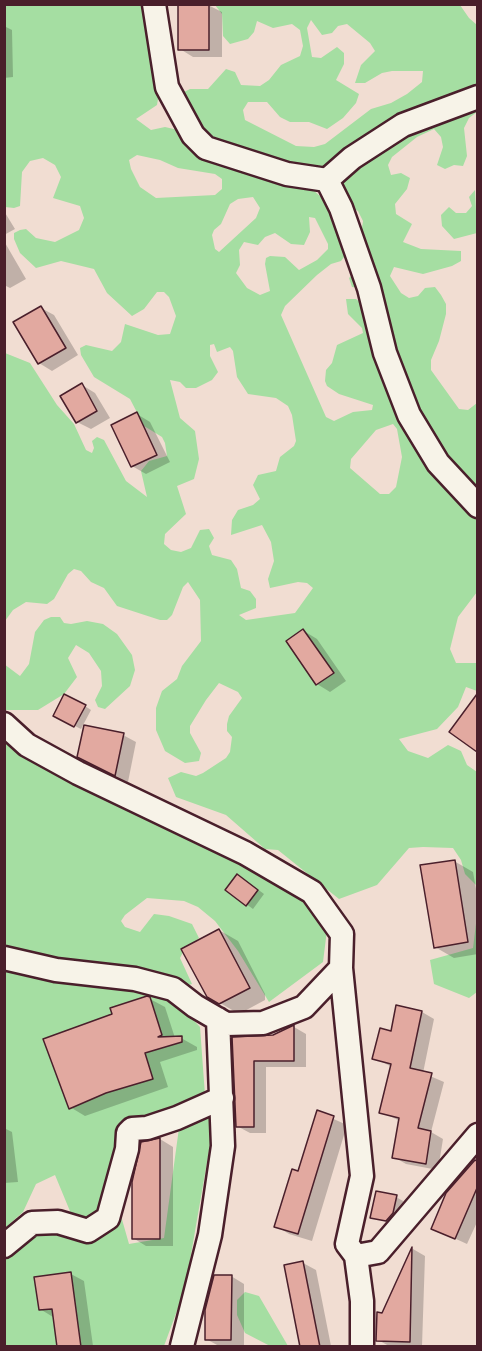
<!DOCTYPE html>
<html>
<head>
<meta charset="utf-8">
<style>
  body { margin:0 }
  #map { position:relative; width:482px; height:1351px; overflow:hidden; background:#f1ddd2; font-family:Itim,sans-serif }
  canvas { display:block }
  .frame { position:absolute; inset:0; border:6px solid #4a1f2b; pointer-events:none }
</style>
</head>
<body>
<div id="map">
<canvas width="482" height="1351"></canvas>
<div class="frame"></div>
</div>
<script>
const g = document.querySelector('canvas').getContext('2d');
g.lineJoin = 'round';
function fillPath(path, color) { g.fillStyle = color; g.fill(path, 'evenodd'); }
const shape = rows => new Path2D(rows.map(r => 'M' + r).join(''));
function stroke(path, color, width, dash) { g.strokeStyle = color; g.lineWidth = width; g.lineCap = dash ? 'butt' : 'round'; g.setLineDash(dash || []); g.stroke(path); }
fillPath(shape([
  [4,5,144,5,159,93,157,105,136,119,151,130,165,127,178,130,184,92,190,89,208,89,226,69,235,72,241,85,260,86,269,80,281,65,300,56,303,46,300,30,292,24,273,28,257,21,254,32,248,39,230,44,223,36,222,14,215,5,460,5,469,18,477,25,477,112,469,118,464,128,467,156,463,166,454,165,445,169,437,165,443,147,441,137,434,129,417,137,392,157,388,165,391,175,401,173,410,178,407,189,395,204,396,214,412,224,403,242,421,249,461,251,461,261,452,266,423,274,394,267,390,276,401,293,409,298,418,296,425,288,435,287,441,295,446,304,446,314,439,341,431,360,431,370,459,409,468,410,477,403,477,592,458,617,450,649,456,663,477,663,477,691,466,687,458,707,437,729,399,739,408,751,428,758,448,745,461,751,467,765,477,772,477,886,465,874,461,860,453,848,423,847,409,848,377,885,339,899,278,850,265,849,226,815,176,797,168,778,181,772,196,776,203,773,226,758,230,752,232,737,227,731,227,724,229,716,242,698,238,692,219,683,206,700,190,726,190,733,201,753,199,761,185,763,165,751,156,730,156,708,162,691,177,679,182,666,201,641,200,600,188,582,183,587,172,615,167,620,160,620,117,606,104,588,91,582,81,571,74,569,68,574,54,599,47,604,26,602,13,610,5,621,5,353,30,363,57,405,74,424,86,450,92,453,94,448,92,441,97,437,104,440,126,481,147,497,141,471,149,461,167,456,165,443,162,437,144,426,130,399,94,377,81,355,80,348,86,345,112,351,121,342,125,324,158,335,170,334,176,316,169,297,164,292,157,292,144,309,132,316,107,293,94,269,61,261,36,268,20,253,14,239,14,233,20,230,26,229,36,238,55,242,79,230,84,218,80,206,53,198,61,177,55,165,43,158,30,161,22,172,20,206,14,208,5,207],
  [311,20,322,35,332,33,338,26,347,24,370,43,375,51,361,65,355,83,365,83,382,73,392,71,423,71,422,82,407,94,391,103,371,109,325,144,314,147,296,146,245,120,243,110,248,102,267,102,280,117,290,122,309,122,327,129,343,118,356,103,359,94,336,80,344,64,344,53,337,47,321,58,312,57,307,28],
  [137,155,160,160,178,168,215,174,222,179,222,189,215,195,156,198,140,187,131,169,129,160],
  [331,162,348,206,358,211,363,221,356,271,349,278,352,287,362,288,367,308,356,299,346,299,348,314,362,328,363,333,337,345,332,363,326,370,325,381,327,386,339,394,373,405,372,410,353,412,334,421,326,417,281,315,285,306,317,275,331,264,341,261,347,253,328,203,313,190,298,184],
  [253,197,260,208,256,218,219,252,215,249,212,235,214,230,221,224,230,204,238,199],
  [309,217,315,218,328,244,328,249,317,260,299,270,285,257,270,256,266,258,265,264,270,291,260,295,247,288,236,273,240,265,239,250,244,242,258,245,265,237,275,233,291,244,304,245,310,232],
  [214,344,217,352,230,347,233,351,237,377,248,394,276,398,288,406,292,415,296,441,294,446,280,457,276,471,258,475,253,485,260,499,253,505,238,510,232,520,231,535,262,525,271,542,274,561,268,579,270,588,298,582,307,583,313,588,295,613,246,620,239,615,256,608,256,599,250,591,241,588,237,569,231,560,212,555,209,546,214,538,209,529,200,530,191,548,181,552,171,550,164,544,165,534,186,514,177,486,194,479,199,459,195,431,180,418,170,380,180,382,186,388,196,388,212,380,218,372,210,356,210,345],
  [393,424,397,429,402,457,396,487,389,494,380,494,350,468,351,459,376,430],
  [475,190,477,233,454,239,442,226,441,215,449,207,456,213,466,213,472,206,469,197],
  [51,617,60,617,64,623,71,624,87,621,103,624,117,634,132,655,135,670,130,686,105,709,98,707,95,700,102,686,101,671,89,653,76,645,68,658,77,677,64,694,38,710,5,710,4,664,20,676,29,664,35,632,44,620],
  [4,727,252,862,301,900,327,930,323,962,269,1002,238,951,215,921,198,907,184,901,147,898,125,915,121,921,125,927,140,932,154,914,169,916,192,924,199,938,183,952,180,958,192,984,185,986,185,1011,200,1027,205,1095,124,1128,115,1195,129,1244,164,1238,179,1128,215,1116,185,1289,164,1346,5,1346,5,1258,43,1228,72,1216,55,1175,36,1184,23,1212,5,1228],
  [477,915,477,992,469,998,434,984,430,960,473,948],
  [245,1292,259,1296,288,1346,270,1346,245,1333,237,1315,237,1300]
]), '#a5dea2');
fillPath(shape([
  [208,5,222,12,222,57,193,57,180,49],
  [4,26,12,30,13,77,4,78],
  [4,211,15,229,4,235],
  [4,241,26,279,10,288,4,285],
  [41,308,54,315,78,355,52,371,39,363],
  [82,385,95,393,110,418,91,429,77,422],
  [137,414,150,422,170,462,146,474,132,466],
  [304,631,317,639,346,681,330,692,317,684,288,642],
  [473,702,478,705,478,750,452,731],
  [85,706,91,710,81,729,61,719],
  [123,735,136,742,128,782,92,764],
  [454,861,473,872,478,900,478,954,454,958,435,947],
  [244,879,264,894,253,909,227,890],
  [219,930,238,941,265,994,265,1000,239,1014,208,996],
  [150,999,165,1007,175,1038,181,1038,197,1047,197,1050,160,1062,168,1087,85,1116,70,1107,114,1015],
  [397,1007,422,1012,434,1019,423,1073,444,1082,431,1132,443,1139,438,1170,406,1164,394,1157,400,1121,381,1112,392,1067,374,1058,392,1033],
  [294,1027,306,1034,306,1067,266,1067,266,1133,250,1133,237,1126,234,1039,273,1037],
  [318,1112,347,1125,312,1241,289,1234,276,1226,299,1173],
  [4,1128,12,1132,18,1182,4,1183],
  [160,1139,173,1147,173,1246,146,1246,133,1238,142,1143],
  [475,1162,478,1163,478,1220,467,1244,432,1228],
  [396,1197,403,1201,400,1217,393,1224,372,1217],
  [413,1249,425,1256,422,1346,389,1346,378,1340,383,1315],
  [303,1263,316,1270,331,1346,337,1346,299,1346],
  [71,1274,84,1281,93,1346,59,1346,53,1317,40,1309],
  [231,1276,244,1284,244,1346,219,1346,206,1339]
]), '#0003');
const building = shape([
  [178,4,209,4,209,50,178,50,178,4],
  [41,306,66,348,38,364,13,322,41,306],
  [82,383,97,411,76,423,60,396,82,383],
  [137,412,157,455,131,467,111,425,137,412],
  [303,629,334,673,316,685,286,641,303,629],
  [64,694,86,705,74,727,53,716,64,694],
  [477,694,477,752,449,732,477,694],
  [84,725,124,733,115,776,77,757,84,725],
  [455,860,468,942,434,948,420,865,455,860],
  [237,874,258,890,246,906,225,890,237,874],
  [219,929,250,988,219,1004,207,997,181,949,219,929],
  [147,996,150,997,162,1035,158,1037,182,1036,182,1042,145,1053,153,1079,106,1093,69,1109,43,1039,112,1014,110,1008,147,996],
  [396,1005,422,1011,410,1068,432,1073,418,1128,431,1131,426,1164,392,1158,399,1118,379,1113,391,1064,372,1059,380,1028,391,1031,396,1005],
  [294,1025,294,1061,254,1061,254,1127,236,1127,232,1037,273,1035,294,1025],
  [317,1110,334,1116,298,1234,274,1227,292,1169,298,1171,317,1110],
  [160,1138,160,1239,132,1239,132,1182,141,1142,160,1138],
  [475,1160,477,1161,477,1188,455,1239,431,1229,446,1193,475,1160],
  [376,1191,397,1195,393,1213,386,1221,370,1218,376,1191],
  [412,1247,410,1342,376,1341,377,1312,382,1313,412,1247],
  [303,1261,320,1347,300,1347,284,1265,303,1261],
  [71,1272,81,1347,57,1347,52,1309,39,1310,34,1277,71,1272],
  [214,1275,232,1275,231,1340,205,1340,205,1310,214,1275]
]);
fillPath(building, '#e2a9a0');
stroke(building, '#4a1f2b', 1.5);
const minor = shape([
  [154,4,167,87,193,135,206,148,287,174,327,180,352,158,403,125,478,97],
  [327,180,341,208,369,288,385,353,409,415,438,463,478,506],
  [4,724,27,745,78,773,245,853,312,892,342,934,341,968,304,1007,263,1023,226,1024,195,1006,173,989,135,979,56,970,4,958],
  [341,968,362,1176,347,1244,356,1256,378,1252,478,1135],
  [4,1246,32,1223,58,1222,88,1231,108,1218,127,1149,128,1133,132,1129,147,1128,177,1118,222,1098],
  [356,1256,362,1301,362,1346],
  [182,1346,210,1235,223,1146,218,1019]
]);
stroke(minor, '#4a1f2b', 27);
stroke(minor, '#f7f3e8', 22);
</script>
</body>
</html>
